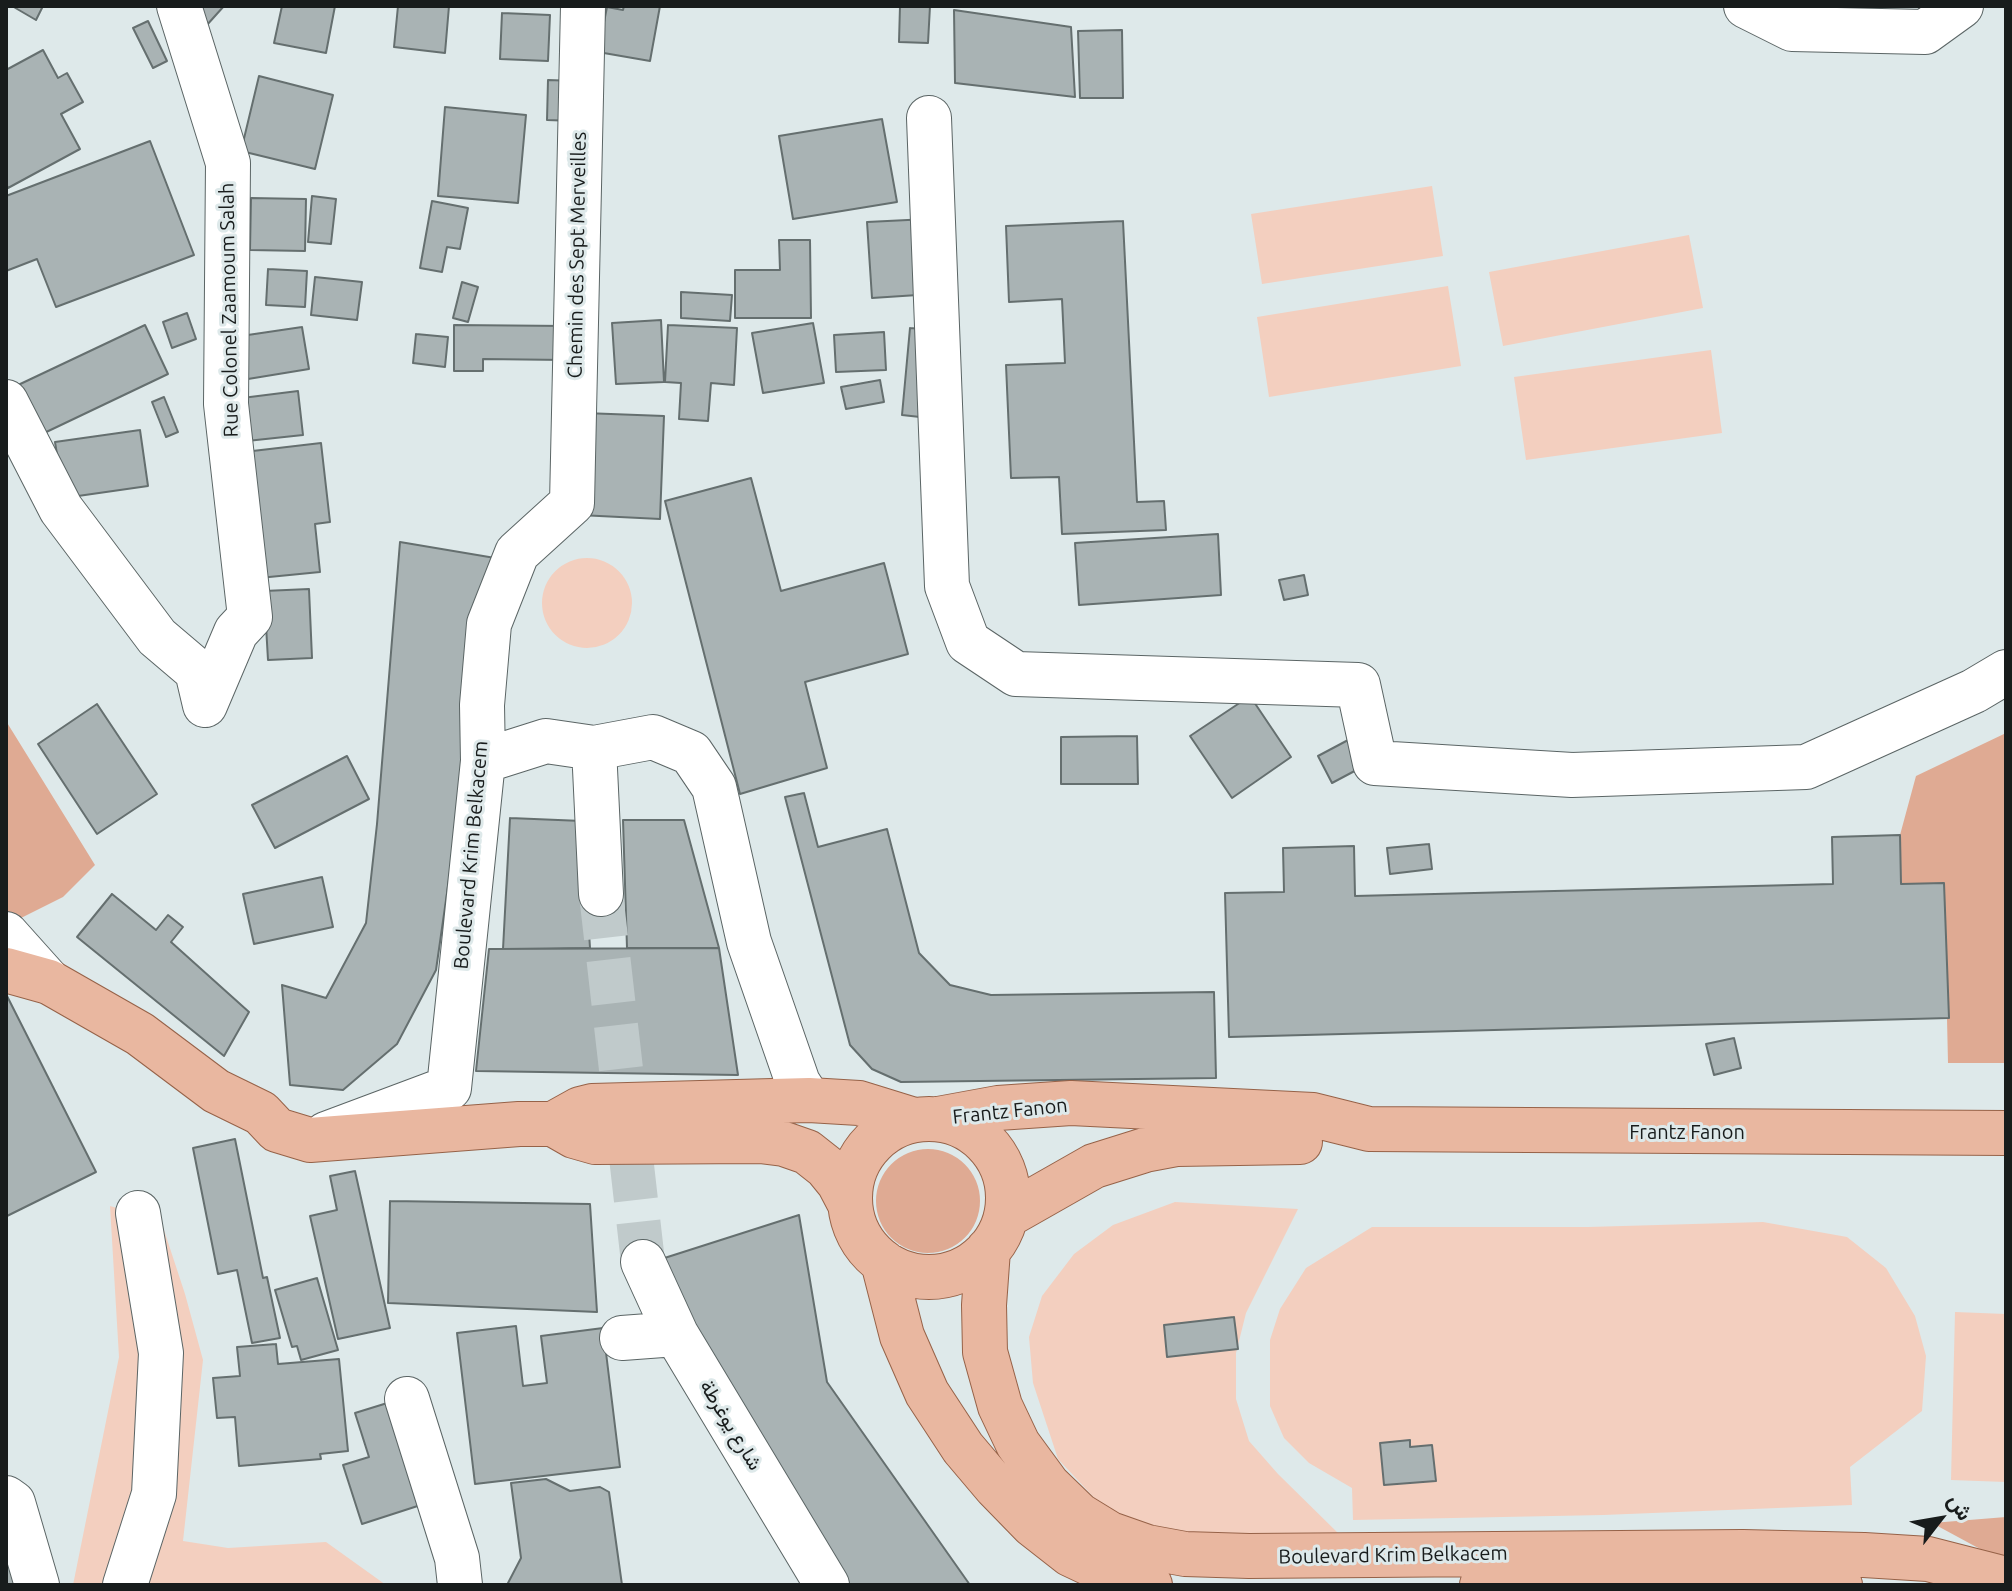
<!DOCTYPE html>
<html>
<head>
<meta charset="utf-8">
<style>
  body { margin:0 }
  #map { position:relative; width:2012px; height:1591px; overflow:hidden; background:#dee9ea; font-family:Ubuntu,Vazirmatn,sans-serif }
  canvas { display:block }
  .frame { position:absolute; inset:0; border:8px solid #181c1c; pointer-events:none }
  .north { position:absolute; left:1900px; top:1479px; width:80px; height:80px; -webkit-text-stroke:6px #dee9ea; paint-order:stroke; rotate:59deg; font-size:22px; font-weight:700; line-height:32px; text-align:center; color:#181c1c }
  .north::after { content:''; display:block; margin:auto; width:28px; height:36px; background:#181c1c; clip-path:polygon(50% 0,100% 100%,50% 72%,0 100%) }
</style>
</head>
<body>
<div id="map">
<canvas width="2012" height="1591"></canvas>
<div class="frame"></div>
<div class="north">ش</div>
</div>
<script>
const g = document.querySelector('canvas').getContext('2d');
g.lineJoin = 'round';
function fillPath(path, color) { g.fillStyle = color; g.fill(path, 'evenodd'); }
const shape = rows => new Path2D(rows.map(r => 'M' + r).join(''));
function stroke(path, color, width, dash) { g.strokeStyle = color; g.lineWidth = width; g.lineCap = dash ? 'butt' : 'round'; g.setLineDash(dash || []); g.stroke(path); }
function label(font, color, halo, rows, align = 'center') {
  g.font = font + ' Ubuntu,Vazirmatn,sans-serif'; g.lineWidth = 6; g.setLineDash([]); g.textBaseline = 'middle'; g.strokeStyle = halo; g.fillStyle = color; for (const [text, x, y, turn = 0] of rows) {
    g.save(); g.translate(x, y); g.rotate((+turn || 0) * Math.PI / 180); g.textAlign = isNaN(turn) ? turn : align; if (halo) g.strokeText(text, 0, 0); g.fillText(text, 0, 0); g.restore();
  }
}
fillPath(shape([
  [1432,186,1443,256,1262,284,1251,214],
  [1689,235,1703,308,1503,346,1489,272],
  [1448,286,1461,366,1269,397,1257,317],
  [1711,350,1722,433,1526,460,1514,377],
  '542 603a45 45 0 1 1 90 0a45 45 0 1 1-90 0Z',
  [1175,1202,1298,1209,1246,1313,1236,1353,1236,1399,1249,1441,1278,1474,1339,1534,1144,1538,1099,1503,1058,1459,1033,1383,1029,1337,1042,1296,1074,1254,1113,1225],
  [110,1206,161,1221,185,1294,203,1360,183,1541,228,1548,326,1542,386,1585,73,1585,119,1357],
  [1763,1222,1847,1237,1886,1268,1915,1316,1926,1356,1922,1411,1850,1467,1852,1505,1603,1515,1353,1520,1352,1488,1309,1463,1284,1438,1270,1406,1270,1340,1280,1309,1306,1268,1372,1227,1588,1227],
  [1955,1312,2006,1314,2006,1482,1951,1480]
]), '#f3cfbf');
fillPath(shape([
  [6,721,95,865,63,897,17,920,6,915],
  [2006,733,2006,1063,1948,1063,1944,884,1901,884,1900,835,1916,776],
  '876 1201a52 52 0 1 1 104 0a52 52 0 1 1-104 0Z',
  [2006,1517,2006,1563,1932,1523]
]), '#dfaa93');
const building = shape([
  [12,6,43,6,36,20,12,6],
  [198,6,224,6,206,26,198,6],
  [282,6,335,6,326,53,274,43,282,6],
  [398,6,449,6,445,53,394,47,398,6],
  [624,6,660,6,650,61,598,52,607,7,623,10,624,6],
  [900,6,930,6,928,43,899,42,900,6],
  [954,10,1071,27,1075,97,955,83,954,10],
  [502,13,550,15,548,61,500,59,502,13],
  [148,21,167,61,153,68,133,28,148,21],
  [1122,30,1123,98,1080,98,1078,31,1122,30],
  [43,50,58,78,67,73,83,102,61,114,80,149,8,188,6,183,6,70,43,50],
  [259,76,333,95,315,169,241,151,259,76],
  [548,80,576,81,575,121,547,120,548,80],
  [445,107,526,115,518,203,438,196,445,107],
  [882,119,897,202,793,219,779,136,882,119],
  [150,141,194,255,56,307,37,259,6,271,6,196,150,141],
  [312,196,336,199,331,244,308,242,312,196],
  [251,198,306,199,305,251,250,250,251,198],
  [432,201,468,208,460,249,447,247,442,272,420,268,432,201],
  [928,219,933,294,872,298,867,222,928,219],
  [1123,221,1137,502,1164,501,1166,530,1062,534,1059,477,1011,478,1006,365,1065,363,1062,299,1009,302,1006,226,1123,221],
  [779,240,810,240,811,318,735,318,735,270,780,270,779,240],
  [268,269,307,271,305,307,266,305,268,269],
  [315,277,362,282,357,320,311,315,315,277],
  [462,282,478,287,468,322,453,318,462,282],
  [681,292,732,295,730,321,681,318,681,292],
  [187,313,196,339,172,348,163,322,187,313],
  [661,320,664,382,616,384,612,323,661,320],
  [813,323,824,383,763,393,752,333,813,323],
  [145,325,168,374,40,435,16,386,145,325],
  [454,325,566,326,565,360,483,359,483,371,454,371,454,325],
  [668,325,737,328,734,385,711,383,708,421,679,419,681,383,665,382,668,325],
  [302,327,309,369,248,379,241,336,302,327],
  [910,328,956,332,947,420,902,415,910,328],
  [884,332,886,370,836,372,834,335,884,332],
  [416,334,448,337,445,367,413,363,416,334],
  [880,380,884,402,846,409,841,387,880,380],
  [298,391,303,435,247,441,242,398,298,391],
  [164,397,178,432,166,437,152,402,164,397],
  [584,413,664,416,660,519,579,515,584,413],
  [140,430,148,486,64,498,55,442,140,430],
  [321,443,330,522,315,524,320,572,259,578,244,452,321,443],
  [751,478,781,591,884,563,908,654,805,682,827,768,740,794,665,501,751,478],
  [1218,534,1221,595,1079,605,1075,543,1218,534],
  [400,542,495,558,436,970,397,1044,343,1090,290,1085,282,985,326,998,366,923,377,824,400,542],
  [1304,575,1308,595,1284,600,1279,580,1304,575],
  [309,589,312,658,268,660,264,591,309,589],
  [1250,696,1291,757,1232,798,1190,736,1250,696],
  [97,704,157,794,97,834,38,744,97,704],
  [1137,736,1138,784,1061,784,1061,737,1137,736],
  [1350,739,1364,766,1332,783,1318,756,1350,739],
  [347,756,369,799,275,848,252,805,347,756],
  [804,793,818,847,887,829,919,953,950,985,991,995,1214,992,1216,1078,901,1082,872,1069,850,1045,785,797,804,793],
  [510,818,582,821,590,948,503,949,510,818],
  [623,820,684,820,719,948,627,948,623,820],
  [1900,835,1901,884,1944,883,1949,1018,1229,1037,1225,893,1284,892,1283,848,1354,846,1355,896,1833,884,1832,837,1900,835],
  [1429,844,1432,869,1390,874,1387,848,1429,844],
  [322,877,333,927,254,944,243,894,322,877],
  [112,894,156,930,168,915,183,927,171,942,249,1012,224,1056,77,937,112,894],
  [719,948,738,1075,476,1071,489,949,719,948],
  [6,994,96,1172,7,1216,6,1215,6,994],
  [1734,1038,1741,1068,1714,1075,1706,1044,1734,1038],
  [235,1139,263,1278,267,1277,280,1338,252,1343,237,1270,218,1274,193,1148,235,1139],
  [355,1171,390,1328,338,1339,310,1216,337,1210,330,1176,355,1171],
  [390,1201,590,1204,597,1312,388,1303,390,1201],
  [799,1215,827,1382,970,1585,837,1585,652,1262,799,1215],
  [317,1278,338,1350,301,1360,297,1346,292,1347,275,1290,317,1278],
  [1234,1317,1238,1349,1167,1357,1164,1325,1234,1317],
  [516,1326,523,1386,547,1383,541,1336,603,1328,620,1467,475,1484,457,1333,516,1326],
  [276,1344,278,1364,339,1359,348,1451,320,1454,321,1459,239,1466,235,1417,217,1418,213,1378,240,1376,237,1347,276,1344],
  [397,1400,430,1502,362,1524,343,1465,369,1457,355,1413,397,1400],
  [1410,1440,1410,1447,1432,1445,1436,1481,1384,1485,1380,1443,1410,1440],
  [546,1479,570,1491,600,1487,609,1492,622,1585,507,1585,521,1558,511,1483,546,1479],
  [6,1525,26,1585,6,1585,6,1525]
]);
fillPath(building, '#a9b3b4');
stroke(building, '#656f6f', 2);
stroke(shape([
  [601,894,643,1262]
]), '#c0cacb', 44, [44, 22]);
const minor = shape([
  [179,6,228,163,226,404,250,617,236,632,205,705],
  [1746,6,1792,29,1925,32,1961,6],
  [929,118,947,586,968,642,1016,674,1358,685,1375,763,1572,775,1806,767,1974,691,2006,672],
  [6,402,61,509,157,637,197,671,205,705],
  [594,748,601,894],
  [483,761,546,741,594,748,653,737,691,753,714,787,749,942,798,1083,809,1100],
  [6,934,49,982],
  [326,1134,449,1088,483,761,482,705,489,624,517,553,572,503,583,6],
  [643,1262,676,1334,827,1585],
  [622,1338,676,1334],
  [407,1399,457,1558,460,1585],
  [6,1498,13,1503,37,1585],
  [125,1585,154,1494,161,1353,138,1213]
]);
const major = shape([
  [6,970,49,982,140,1034,216,1091,261,1113,277,1130,310,1140,519,1124,553,1124,580,1109,592,1106,809,1100,859,1103,914,1120],
  [938,1119,998,1108,1071,1103,1313,1115,1369,1129,2006,1133],
  '850 1198a79 79 0 1 1 158 0a79 79 0 1 1-158 0Z',
  [553,1124,574,1136,595,1142,760,1141,784,1144,807,1152,826,1167,839,1183,850,1204],
  [1006,1216,1094,1166,1145,1150,1177,1144,1300,1142],
  [988,1250,984,1305,985,1352,1000,1406,1018,1444,1048,1485,1079,1515,1110,1534,1147,1547,1185,1554,1249,1556,1743,1552,1864,1555,1928,1559,2006,1579],
  [883,1262,902,1336,927,1393,963,1448,996,1487,1033,1525,1070,1554,1106,1571,1150,1585],
  [1482,1585,1840,1585]
]);
stroke(minor, '#5b6565', 46);
stroke(major, '#966248', 46);
stroke(minor, '#fff', 44);
stroke(major, '#e9b7a0', 44);
label('20px', '#181c1c', '#dee9ea', [
  ["Chemin des Sept Merveilles",577,255,-89],
  ["Rue Colonel Zaamoum Salah",229,310,-91],
  ["Boulevard Krim Belkacem",471,855,-85],
  ["Frantz Fanon",1010,1111,-6],
  ["Frantz Fanon",1687,1132],
  ["شارع يوغرطة",731,1425,59],
  ["Boulevard Krim Belkacem",1393,1555,-1]
]);
</script>
</body>
</html>
